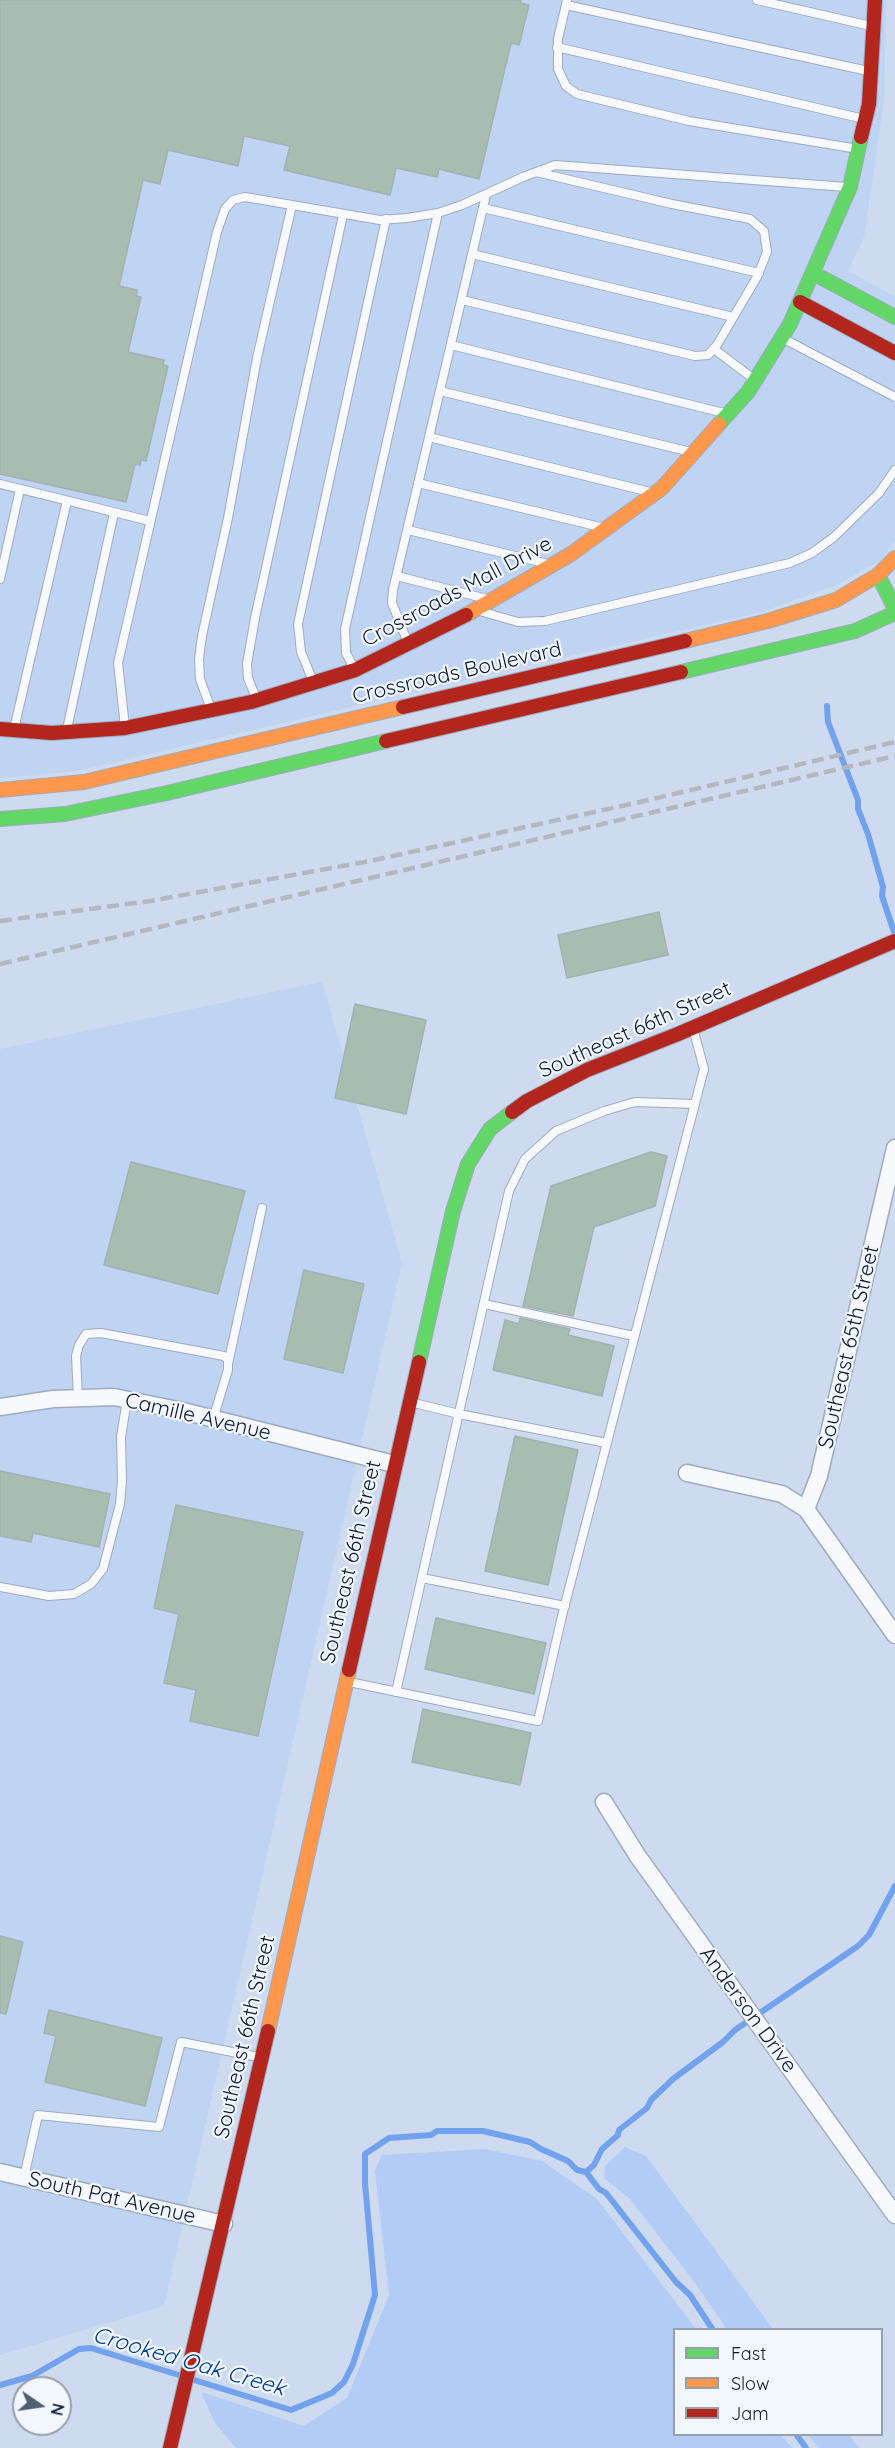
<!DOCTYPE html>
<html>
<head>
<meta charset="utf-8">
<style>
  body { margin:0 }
  #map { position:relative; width:895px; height:2448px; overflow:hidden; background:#cddaef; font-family:Quicksand,sans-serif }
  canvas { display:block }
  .legend { position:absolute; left:673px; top:2328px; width:210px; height:108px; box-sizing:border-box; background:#f2f7fd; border:2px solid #969fac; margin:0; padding:8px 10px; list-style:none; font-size:18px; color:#0d1c33 }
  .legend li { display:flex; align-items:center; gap:12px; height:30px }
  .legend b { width:30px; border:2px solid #969fac }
  .north { position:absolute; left:12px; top:2376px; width:60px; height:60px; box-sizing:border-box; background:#f2f7fd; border:2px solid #969fac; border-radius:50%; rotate:103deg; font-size:16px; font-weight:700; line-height:24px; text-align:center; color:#0d1c33 }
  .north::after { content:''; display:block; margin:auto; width:21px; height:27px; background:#505e75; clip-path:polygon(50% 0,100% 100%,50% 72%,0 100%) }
</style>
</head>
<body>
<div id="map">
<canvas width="895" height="2448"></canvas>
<ul class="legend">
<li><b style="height:8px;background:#63d668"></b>Fast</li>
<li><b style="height:8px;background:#ff974d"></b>Slow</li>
<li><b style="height:8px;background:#b3261e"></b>Jam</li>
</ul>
<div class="north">N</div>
</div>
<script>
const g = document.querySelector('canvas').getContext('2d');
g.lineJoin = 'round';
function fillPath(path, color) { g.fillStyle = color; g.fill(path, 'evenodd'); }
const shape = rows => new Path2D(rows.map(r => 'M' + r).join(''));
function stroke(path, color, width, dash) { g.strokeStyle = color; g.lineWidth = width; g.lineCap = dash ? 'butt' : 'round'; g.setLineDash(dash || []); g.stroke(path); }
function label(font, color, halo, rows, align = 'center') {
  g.font = font + ' Quicksand,sans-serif'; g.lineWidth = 4.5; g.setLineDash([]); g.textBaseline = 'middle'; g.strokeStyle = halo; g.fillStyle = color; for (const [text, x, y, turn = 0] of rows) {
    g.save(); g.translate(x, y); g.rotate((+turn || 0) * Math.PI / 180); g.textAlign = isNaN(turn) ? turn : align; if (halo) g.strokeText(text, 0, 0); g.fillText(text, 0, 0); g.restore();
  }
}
fillPath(shape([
  [0,0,886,0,884,100,864,237,848,271,895,297,895,541,882,559,837,585,764,611,76,771,0,778],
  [322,982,402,1263,164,2306,0,2355,0,1049]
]), '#bfd3f3');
fillPath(shape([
  [625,2147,646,2156,773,2329,727,2329,693,2280,630,2199,604,2178,605,2166],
  [485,2149,542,2161,597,2199,696,2329,674,2330,674,2434,781,2435,792,2448,236,2448,215,2423,201,2392,304,2426,347,2398,389,2295,375,2171,382,2155],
  [808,2435,849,2435,859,2448,819,2448]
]), '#b2ccf5');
stroke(shape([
  [827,706,828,722,858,800,858,809,868,834,883,887,882,896,895,935],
  [586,2172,594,2165,602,2149,618,2135,619,2130,647,2108,651,2100,673,2079,723,2042,735,2030,858,1946,869,1935,895,1886],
  [191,2379,291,2410,332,2393,344,2382,353,2364,375,2295,365,2183,365,2154,389,2138,431,2135,437,2131,483,2131,530,2142,541,2149,568,2161,577,2170,586,2172,599,2189,606,2193,676,2282,690,2295,713,2330],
  [0,2385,32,2376,79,2349,91,2348,182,2376],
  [796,2434,806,2448]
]), '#72a2ee', 6);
const building = shape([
  [0,0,521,0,520,3,529,5,519,45,511,43,479,179,439,169,437,177,396,168,390,195,284,170,290,146,244,136,238,166,168,150,160,184,143,180,119,286,137,290,136,296,141,297,128,352,164,360,163,365,168,366,146,461,141,460,140,465,135,464,126,502,0,474,0,0],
  [659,912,668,955,567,978,558,935,659,912],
  [355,1004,426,1020,406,1114,335,1098,355,1004],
  [651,1152,667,1156,655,1206,594,1227,573,1316,523,1306,551,1186,651,1152],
  [131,1162,245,1191,218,1294,104,1265,131,1162],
  [304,1270,364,1284,343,1373,284,1359,304,1270],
  [520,1318,570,1329,568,1335,614,1346,602,1396,493,1370,505,1320,519,1324,520,1318],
  [515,1436,578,1450,548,1585,485,1571,515,1436],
  [0,1471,110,1494,99,1547,33,1533,31,1542,0,1536,0,1471],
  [176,1505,303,1532,258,1736,190,1721,196,1690,164,1683,179,1614,154,1608,176,1505],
  [436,1618,546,1643,534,1694,425,1669,436,1618],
  [423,1709,531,1733,520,1785,412,1762,423,1709],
  [0,1936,23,1942,6,2014,0,2013,0,1936],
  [49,2010,162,2038,145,2106,45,2082,56,2036,44,2033,49,2010]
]);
fillPath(building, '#a8bdb2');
stroke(building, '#a3b1af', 1.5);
const lane = shape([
  [567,0,558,39,558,69,566,86,577,94,689,121,858,149],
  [757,0,871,26],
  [566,5,868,71],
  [557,47,864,119],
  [483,208,759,273],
  [472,254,733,317],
  [462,300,695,356,708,355,717,345,757,277,767,252,764,231,750,219,672,204,536,172],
  [784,339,895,397],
  [451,345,724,413],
  [714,349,755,380],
  [440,391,691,452],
  [429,437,650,492],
  [418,483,600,527],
  [0,484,150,521],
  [408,530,544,563],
  [397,576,487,599],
  [0,579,20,489],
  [483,612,518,622,545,621,790,563,812,553,834,537,879,493,895,470],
  [408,643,392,603,393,590,486,195],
  [354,668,346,653,345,629,438,213],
  [313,681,301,652,298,624,386,219],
  [256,698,248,678,247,664,255,618,343,215],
  [211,709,200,679,199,659,202,636,228,518,257,358,292,205],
  [125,727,118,663,217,232,225,209,233,200,245,197,380,220,407,218,438,213,462,205,523,177,555,165,846,187],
  [14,729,67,501],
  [67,729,114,513],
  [484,1304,634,1336],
  [228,1364,262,1208],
  [78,1398,76,1356,79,1345,86,1334,101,1333,224,1356,228,1360,228,1370,213,1419],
  [410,1402,459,1414,607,1443],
  [422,1578,565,1606],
  [0,1587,49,1596,74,1594,91,1584,103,1569,120,1504,122,1481,121,1437,127,1400],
  [349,1682,538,1721,562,1616,704,1069,693,1028],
  [396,1692,509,1191,525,1159,556,1131,604,1111,635,1102,695,1104],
  [24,2177,38,2115,159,2127,181,2042,258,2057]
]);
const street = shape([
  [0,1407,53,1399,114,1397,183,1411,394,1464],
  [687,1473,782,1494,806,1509,895,1635],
  [806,1509,819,1476,895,1148],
  [604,1802,637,1855,895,2215],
  [0,2172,224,2224]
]);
const fast = shape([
  [813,273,895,317],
  [719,424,748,392,790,324,850,187,861,137],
  [878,575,895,609],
  [681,672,855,631,895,613],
  [0,819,65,814,167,793,386,741],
  [419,1362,453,1211,468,1164,490,1129,512,1112]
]);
const slow = shape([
  [466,615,571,554,662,488,719,424],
  [685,641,768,621,836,600,878,575,895,558],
  [0,790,84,782,403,707],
  [268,2031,349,1670]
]);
const jam = shape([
  [861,137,869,104,875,0],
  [800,302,895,353],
  [403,707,685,641],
  [0,729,52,733,125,728,251,702,355,670,466,615],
  [386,741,681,672],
  [512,1112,527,1101,587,1070,678,1034,895,941],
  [349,1670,419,1362],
  [170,2448,268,2031]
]);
stroke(lane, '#9eabbf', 10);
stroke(street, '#9eabbf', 19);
stroke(fast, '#9eabbf', 16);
stroke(slow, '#9eabbf', 16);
stroke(jam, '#9eabbf', 16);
stroke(lane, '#f8f9fd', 8);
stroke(street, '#f8f9fd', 16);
stroke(fast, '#63d668', 14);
stroke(slow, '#ff974d', 14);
stroke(jam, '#b3261e', 14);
stroke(shape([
  [0,921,150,901,370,861,640,802,895,742],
  [0,964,895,756]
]), '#b4b7bd', 4.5, [12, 6]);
label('21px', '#0d1c33', '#f2f7fd', [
  ["Crossroads Mall Drive",457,592,-28],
  ["Crossroads Boulevard",457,673,-13],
  ["Southeast 66th Street",635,1030,-24],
  ["Southeast 65th Street",849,1347,-77],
  ["Camille Avenue",198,1417,13],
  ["Southeast 66th Street",351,1562,-77],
  ["Anderson Drive",748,2010,54],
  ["Southeast 66th Street",245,2037,-77],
  ["South Pat Avenue",112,2198,13]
]);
label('italic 22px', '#003e95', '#f2f7fd', [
  ["Crooked Oak Creek",189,2362,16]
]);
</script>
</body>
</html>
